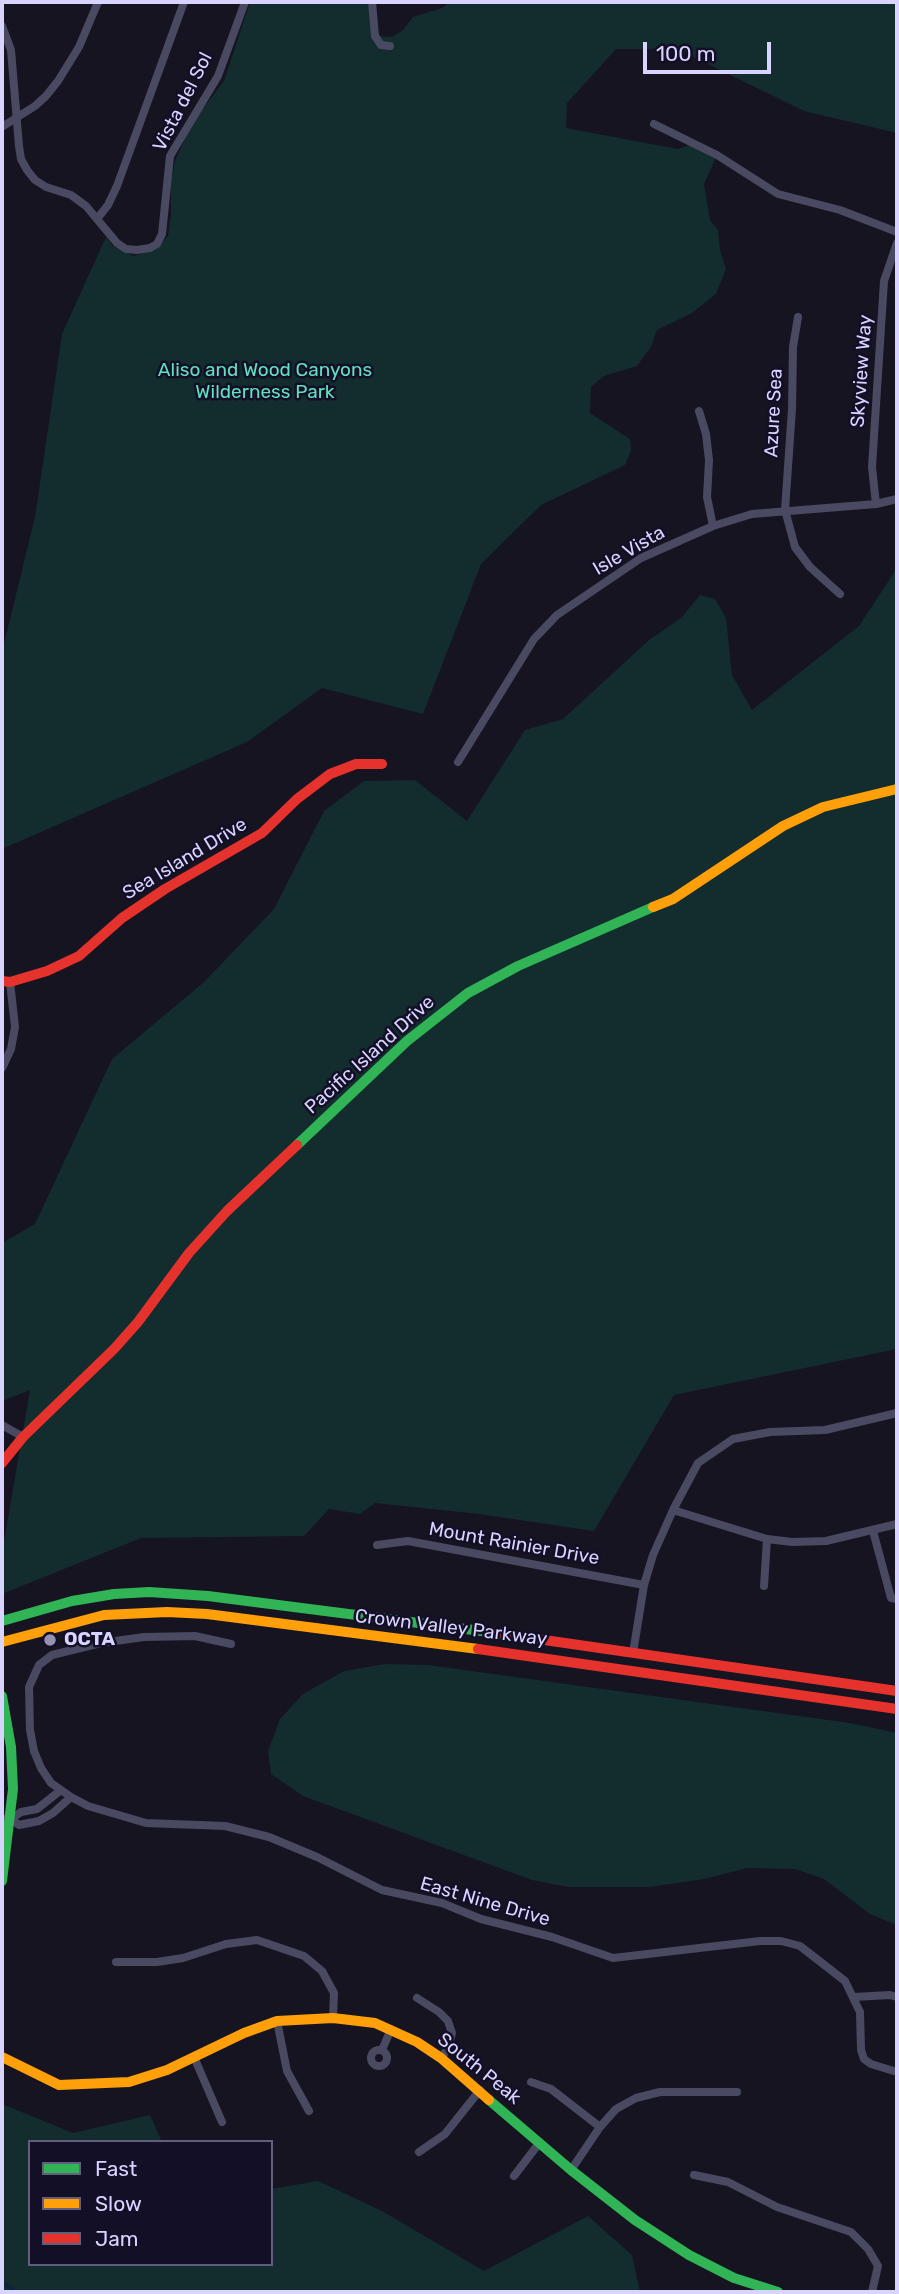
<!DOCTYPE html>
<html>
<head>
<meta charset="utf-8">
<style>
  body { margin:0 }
  #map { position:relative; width:899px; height:2294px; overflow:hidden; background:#161421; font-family:Rubik,sans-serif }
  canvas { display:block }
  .frame { position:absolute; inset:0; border:4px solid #d9d4ff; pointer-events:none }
  .legend { position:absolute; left:28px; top:2140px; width:245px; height:126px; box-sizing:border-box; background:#130f26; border:2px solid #625e7d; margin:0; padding:9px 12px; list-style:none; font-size:21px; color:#d9d4ff }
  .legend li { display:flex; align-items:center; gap:14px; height:35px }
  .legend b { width:35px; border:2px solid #625e7d }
  .scale { position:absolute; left:643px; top:42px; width:128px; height:32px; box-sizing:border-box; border:4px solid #d9d4ff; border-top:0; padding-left:9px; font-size:21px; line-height:24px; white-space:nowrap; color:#d9d4ff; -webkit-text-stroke:5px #130f26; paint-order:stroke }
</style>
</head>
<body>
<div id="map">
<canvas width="899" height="2294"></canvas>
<div class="frame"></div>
<ul class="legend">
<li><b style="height:9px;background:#30b455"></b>Fast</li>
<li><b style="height:9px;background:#ff9f0a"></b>Slow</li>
<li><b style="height:9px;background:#e5322d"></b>Jam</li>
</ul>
<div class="scale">100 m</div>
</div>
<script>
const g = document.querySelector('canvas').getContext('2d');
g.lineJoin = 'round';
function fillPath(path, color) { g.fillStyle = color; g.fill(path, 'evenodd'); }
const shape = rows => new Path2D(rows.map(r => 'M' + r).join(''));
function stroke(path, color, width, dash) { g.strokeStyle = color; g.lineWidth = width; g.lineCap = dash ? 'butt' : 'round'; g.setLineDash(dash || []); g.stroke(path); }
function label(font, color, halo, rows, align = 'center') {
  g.font = font + ' Rubik,sans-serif'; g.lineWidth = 5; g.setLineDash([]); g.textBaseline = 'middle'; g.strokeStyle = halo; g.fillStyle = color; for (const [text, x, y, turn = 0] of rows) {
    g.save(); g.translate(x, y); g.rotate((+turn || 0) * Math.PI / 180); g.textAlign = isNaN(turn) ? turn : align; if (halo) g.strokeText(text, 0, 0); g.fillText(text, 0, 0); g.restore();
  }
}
fillPath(shape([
  [250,2,374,2,379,36,392,37,403,30,413,17,442,8,450,2,897,2,897,133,804,111,677,49,616,49,567,103,566,128,678,149,692,144,706,145,717,155,704,184,710,220,718,230,720,250,726,269,716,294,692,313,657,330,651,347,637,366,604,376,591,387,590,413,630,439,631,451,625,465,541,505,481,564,423,714,322,688,247,742,2,849,2,652,35,517,62,334,106,237,113,246,133,256,156,250,168,236,171,215,171,182,175,161,192,123,224,81],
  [897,568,897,1349,674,1395,594,1531,479,1514,375,1503,360,1514,329,1509,304,1536,141,1538,2,1594,2,1553,30,1390,2,1401,2,1243,35,1224,112,1059,204,982,274,909,324,811,364,781,415,780,467,821,525,730,563,719,649,640,681,618,700,595,715,599,726,618,732,675,752,710,859,626],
  [385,1664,428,1665,850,1723,897,1733,897,1925,870,1914,824,1879,795,1869,747,1868,704,1879,650,1887,568,1887,532,1880,303,1796,271,1774,268,1751,280,1719,303,1694,344,1671],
  [2,2104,73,2133,150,2115,162,2142,30,2142,30,2264,271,2264,271,2189,318,2181,382,2211,484,2271,588,2216,632,2255,640,2292,2,2292]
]), '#132c2d');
stroke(shape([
  [2,2282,17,2292]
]), '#0d2144', 2.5);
stroke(shape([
  [372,2,375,36,381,45,390,46],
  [2,26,11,50,19,146,21,159,27,170,35,180,46,187,71,195,86,206,117,243,126,249,137,250,150,248,157,244,162,234,170,156,218,76,245,2],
  [654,124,717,155,778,194,840,210,897,232],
  [2,127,35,106,46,96,58,81,79,47,98,2],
  [97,219,108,205,117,186,184,2],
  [798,317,793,347,792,409,785,510,795,547,810,567,840,594],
  [699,411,706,434,709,460,707,497,713,526],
  [876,504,872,467,884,281,897,243],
  [458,762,534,639,557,615,641,558,713,526,752,514,876,504,897,499],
  [2,1068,11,1049,15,1027,10,982],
  [2,1425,23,1437],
  [673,1510,767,1539,792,1542,826,1541,897,1524],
  [873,1531,891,1598,897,1599],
  [377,1545,408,1541,644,1585],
  [764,1586,767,1539],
  [231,1644,195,1636,144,1637,101,1643,52,1655,39,1665,29,1687,30,1730,34,1751,41,1768,51,1783,71,1797,88,1806,146,1823,225,1826,269,1837,317,1857,382,1890,442,1903,481,1919,552,1937,613,1958,760,1941,781,1941,800,1946,845,1981,860,2012,861,2050,864,2059,871,2064,897,2072],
  [633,1653,644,1585,653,1555,673,1510,698,1463,733,1439,770,1432,825,1430,897,1413],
  [2,1819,11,1819,19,1825,39,1821,53,1813,71,1797],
  [11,1819,21,1812,37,1809,61,1790],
  [116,1962,157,1962,183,1958,226,1944,257,1940,304,1956,322,1971,334,1993,333,2018],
  [854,1997,890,1995,897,1997],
  [417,1998,439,2012,448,2021,452,2033,448,2048,441,2058],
  [277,2021,287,2071,309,2111],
  '371 2058a8 8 0 1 1 16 0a8 8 0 1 1-16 0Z',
  [382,2050,391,2029],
  [194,2057,222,2122],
  [531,2082,551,2089,600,2127],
  [419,2152,445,2134,480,2090],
  [571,2170,600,2127,616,2109,636,2098,660,2092,737,2092],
  [694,2175,728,2182,777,2207,851,2232,868,2249,878,2266,872,2292],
  [514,2176,540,2142]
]), '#4a4962', 8);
stroke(shape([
  [297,1145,407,1041,468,993,518,966,653,907],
  [2,1621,72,1601,114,1594,149,1592,208,1596,489,1632],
  [2,1696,11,1747,13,1789,2,1881],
  [489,2100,571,2170,635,2220,689,2255,734,2278,778,2292]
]), '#30b455', 10);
stroke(shape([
  [653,907,673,899,783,826,823,807,897,789],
  [2,1642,104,1615,167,1612,207,1614,478,1649],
  [2,2057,59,2085,129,2082,167,2070,244,2033,277,2021,333,2018,375,2023,417,2042,441,2058,489,2100]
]), '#ff9f0a', 10);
stroke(shape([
  [2,981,10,982,47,971,79,956,122,918,165,889,262,833,297,799,330,774,356,764,382,764],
  [2,1463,23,1437,114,1349,138,1322,189,1253,227,1211,297,1145],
  [489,1632,897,1691],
  [478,1649,897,1709]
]), '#e5322d', 10);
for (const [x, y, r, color] of [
  [50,1640,7,"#9591b1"]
]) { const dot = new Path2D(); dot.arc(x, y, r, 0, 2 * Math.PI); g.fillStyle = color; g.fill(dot); stroke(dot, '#130f26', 2.5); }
label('19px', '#d9d4ff', '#130f26', [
  ["Vista del Sol",183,102,-63],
  ["Skyview Way",862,371,-86],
  ["Azure Sea",774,413,-87],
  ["Isle Vista",629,551,-30],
  ["Sea Island Drive",185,859,-31],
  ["Pacific Island Drive",370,1055,-42],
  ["Mount Rainier Drive",514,1544,10],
  ["Crown Valley Parkway",451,1628,7],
  ["East Nine Drive",485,1902,16],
  ["South Peak",479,2069,39]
]);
label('19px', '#5fe0c0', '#130f26', [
  ["Aliso and Wood Canyons",265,371],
  ["Wilderness Park",265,393]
]);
label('bold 19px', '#d9d4ff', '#130f26', [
  ["OCTA",64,1640]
], 'left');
</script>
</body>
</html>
